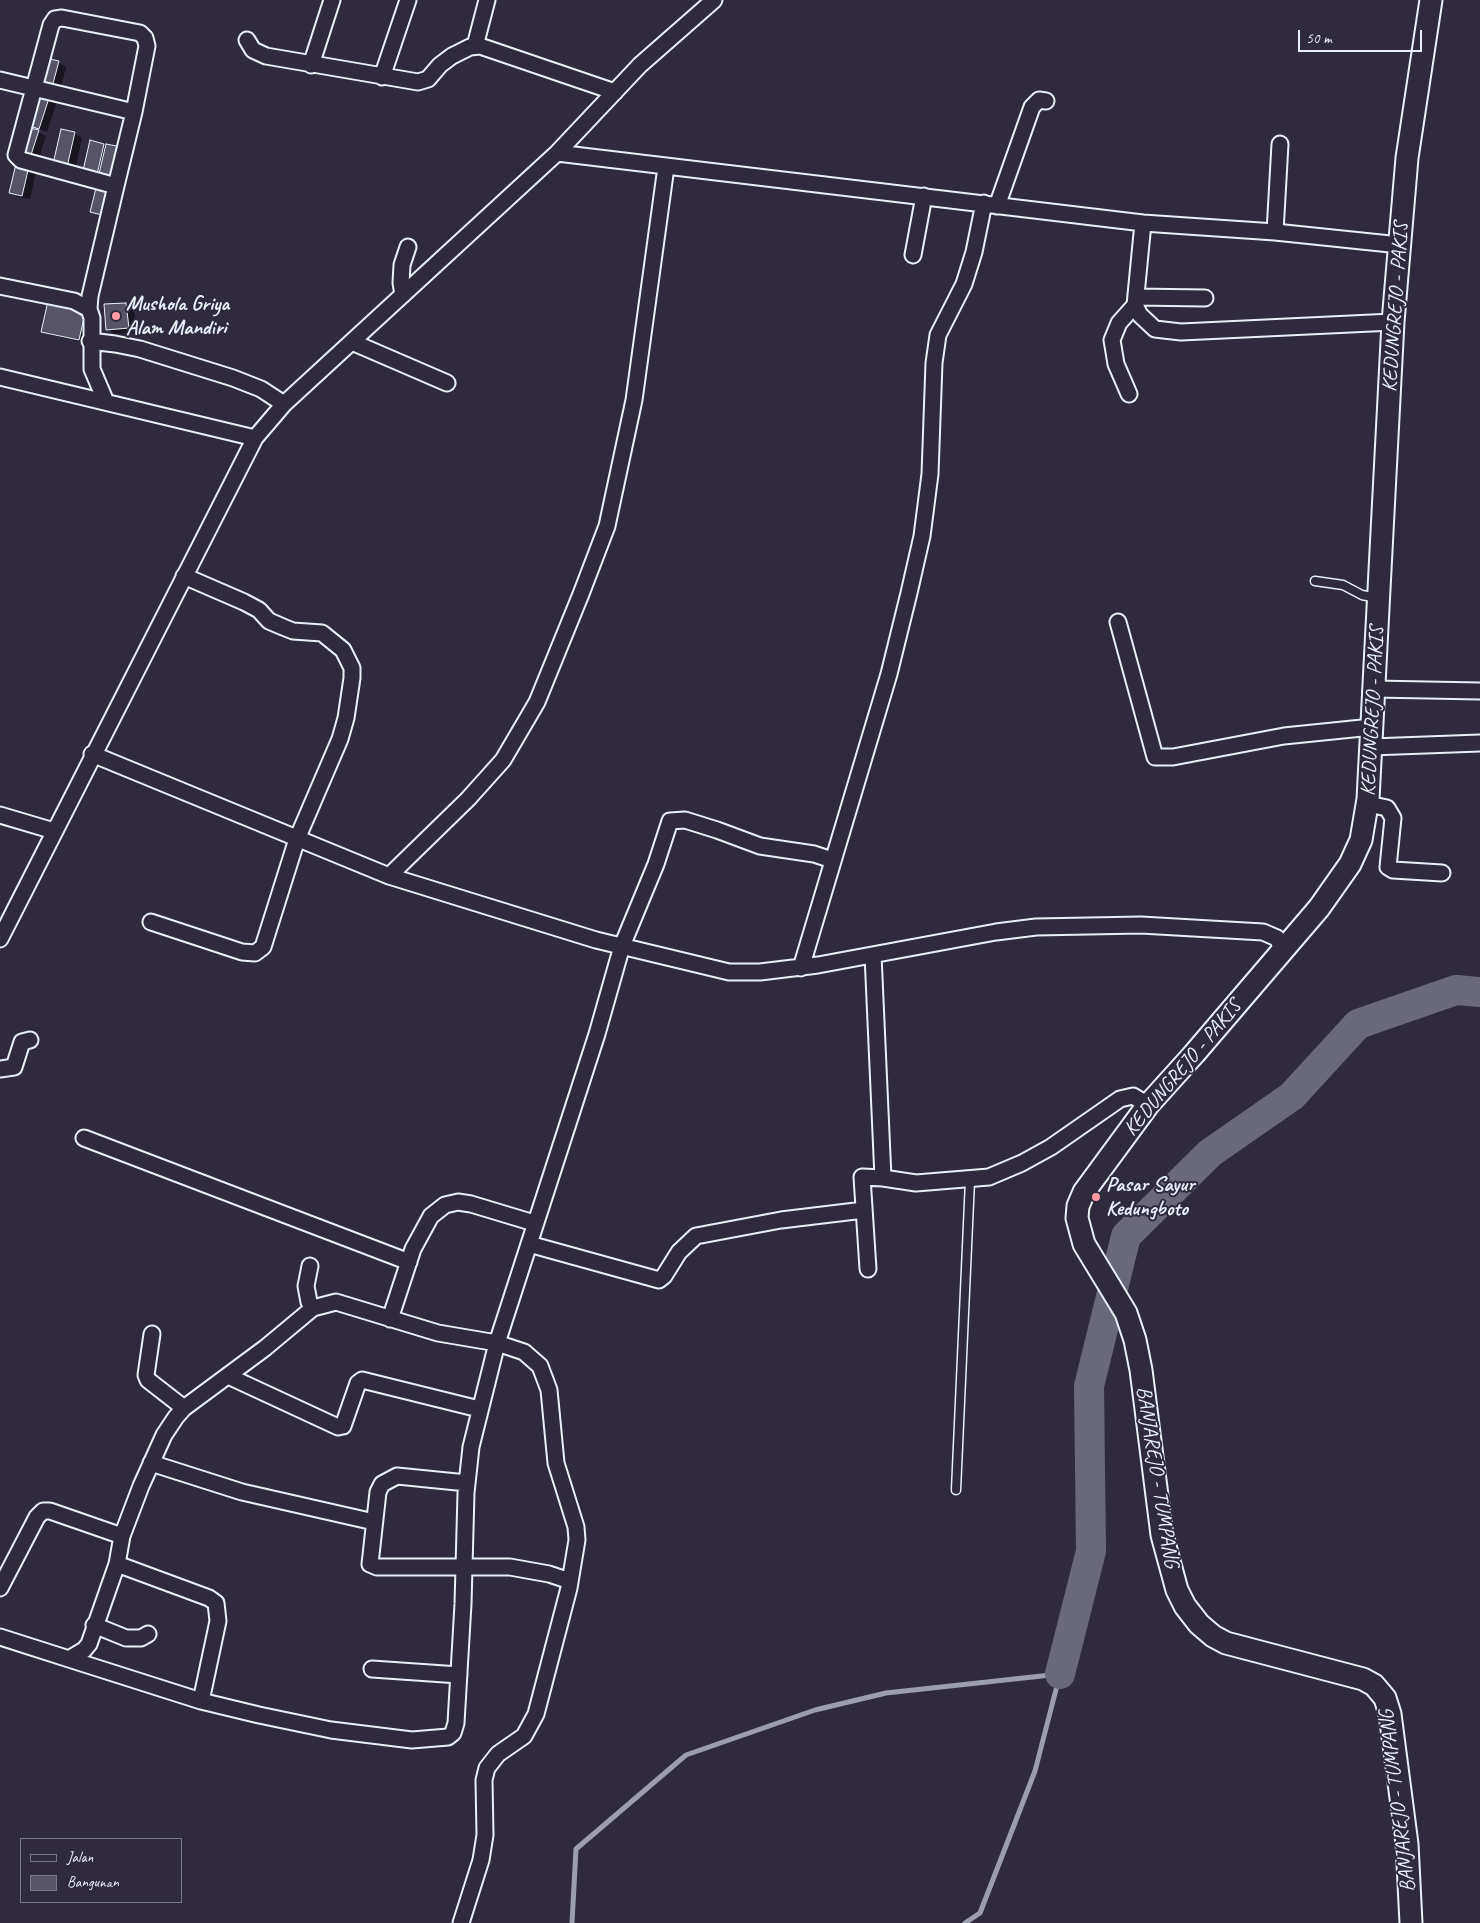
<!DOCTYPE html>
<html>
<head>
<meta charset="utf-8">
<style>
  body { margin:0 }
  #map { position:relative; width:1480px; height:1923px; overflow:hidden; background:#2f2a3d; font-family:Caveat,sans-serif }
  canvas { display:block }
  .legend { position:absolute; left:20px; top:1838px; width:162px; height:65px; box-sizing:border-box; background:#2f2a3d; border:1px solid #797a88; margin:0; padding:6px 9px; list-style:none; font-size:15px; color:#e8f1f8 }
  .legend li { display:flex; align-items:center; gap:10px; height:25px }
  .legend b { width:25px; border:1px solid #797a88 }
  .scale { position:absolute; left:1298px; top:30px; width:124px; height:22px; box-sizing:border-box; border:2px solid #e8f1f8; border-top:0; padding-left:6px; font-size:15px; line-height:18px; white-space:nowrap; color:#e8f1f8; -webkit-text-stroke:4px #2f2a3d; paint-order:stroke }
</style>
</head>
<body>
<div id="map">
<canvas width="1480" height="1923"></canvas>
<ul class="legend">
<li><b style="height:6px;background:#2f2a3d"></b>Jalan</li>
<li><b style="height:14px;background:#575565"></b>Bangunan</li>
</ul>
<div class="scale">50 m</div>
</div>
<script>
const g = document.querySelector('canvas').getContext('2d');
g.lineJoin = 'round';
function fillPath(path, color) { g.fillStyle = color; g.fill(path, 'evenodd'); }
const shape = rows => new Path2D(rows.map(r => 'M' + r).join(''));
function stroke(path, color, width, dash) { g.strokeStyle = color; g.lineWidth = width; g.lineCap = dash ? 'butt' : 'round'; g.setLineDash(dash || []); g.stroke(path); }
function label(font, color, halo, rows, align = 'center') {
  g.font = font + ' Caveat,sans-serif'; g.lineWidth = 4; g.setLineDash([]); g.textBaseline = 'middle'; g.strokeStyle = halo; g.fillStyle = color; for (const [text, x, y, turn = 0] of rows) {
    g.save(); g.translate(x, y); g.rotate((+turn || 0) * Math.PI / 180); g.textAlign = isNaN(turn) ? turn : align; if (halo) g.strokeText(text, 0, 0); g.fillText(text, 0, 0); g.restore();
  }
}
fillPath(shape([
  [58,62,66,67,59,95,47,92],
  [38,93,57,101,47,132,27,125],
  [37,131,46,136,39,158,28,155],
  [74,133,82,138,75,170,62,167],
  [104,145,106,146,122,186,91,179],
  [17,165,36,172,30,199,18,197,11,193],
  [126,304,134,308,136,332,115,334,108,329],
  [86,310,86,343,51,335,43,331]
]), '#0007');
stroke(shape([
  [572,1923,576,1849,686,1755,815,1710,886,1693,1060,1674,1035,1771,980,1913,965,1923]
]), '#9c9fab', 5);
stroke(shape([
  [1060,1674,1091,1551,1089,1386,1126,1236,1210,1153,1292,1096,1358,1024,1456,990,1480,992]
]), '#696978', 30);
const building = shape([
  [45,58,59,61,51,91,38,88,45,58],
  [37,91,50,95,39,129,26,125,37,91],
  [25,127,39,130,31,155,18,152,25,127],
  [61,129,75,132,67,167,53,164,61,129],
  [90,140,104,144,96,179,82,175,90,140],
  [106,144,122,147,114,182,98,178,106,144],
  [16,164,29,166,22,196,9,193,16,164],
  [97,184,113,188,106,216,90,212,97,184],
  [48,301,86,309,79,340,41,332,48,301],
  [126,303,129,328,106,330,104,304,126,303]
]);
fillPath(building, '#575565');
stroke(building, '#e8f1f8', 1);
const lane = shape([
  [1315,581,1343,585,1362,595,1377,598],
  [956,1490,970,1180]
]);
const street = shape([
  [247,40,253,50,266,56,418,82,428,79,440,65,452,56,470,47,480,46,615,92],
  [475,46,487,0],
  [311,65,332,0],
  [382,77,408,0],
  [0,80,134,112],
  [557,153,1143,223,1275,232,1400,245],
  [997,206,1032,107,1039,100,1046,101],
  [1143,223,1135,305,1140,315,1155,329,1181,332,1393,322],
  [1275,232,1280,144],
  [913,255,924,196],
  [0,286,74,301,89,309,92,318,92,369,106,402],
  [403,295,401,283,402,265,408,247],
  [1136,297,1205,298],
  [89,309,90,296,116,186,134,112,147,46,145,38,140,33,62,18,55,19,51,25,16,155,21,160,116,186],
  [90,341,115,344,140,349,233,378,261,389,284,404],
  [352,342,447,383],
  [0,377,255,438],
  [1129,394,1116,364,1112,340,1119,323,1135,305],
  [1118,622,1155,757,1173,757,1284,736,1372,727],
  [1374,689,1480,691],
  [1371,747,1480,743],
  [92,754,389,876,596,940,729,972,760,972,818,965,996,932,1036,927,1141,925,1263,932,1277,938,1282,949],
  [1368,804,1387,808,1393,818,1388,867,1393,870,1442,873],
  [0,815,54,831],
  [389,876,468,799,503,760,537,702,581,594,607,526,634,400,666,167],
  [151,922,242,952,255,953,263,947,297,839,340,739,346,718,352,678,352,668,343,650,322,633,293,631,283,627,269,621,259,610,244,602,184,576],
  [0,939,255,438,284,404,557,153,640,65,714,0],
  [873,955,883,1178,916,1183,989,1177,1022,1163,1051,1147,1120,1099,1133,1096,1148,1105],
  [801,968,889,674,909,593,922,536,930,474,934,363,938,335,964,284,974,252,984,203],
  [0,1069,14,1067,22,1042,30,1040],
  [84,1138,409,1262],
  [529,1244,659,1280,664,1276,679,1252,696,1236,781,1220,864,1210],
  [310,1266,306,1286,309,1302,313,1308],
  [868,1269,862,1177,883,1178],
  [390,1319,413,1249,431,1216,445,1205,458,1202,471,1204,534,1223],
  [152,1334,146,1375,148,1380,184,1408],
  [228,1376,338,1427,343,1426,358,1383,362,1380,479,1409],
  [151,1463,242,1492,374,1522],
  [467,1483,397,1476,382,1484,378,1492,370,1564,377,1567,510,1567,549,1574,570,1581],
  [117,1564,209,1598,216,1603,218,1621,201,1701],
  [0,1588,37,1517,43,1511,50,1511,122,1536],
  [94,1625,126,1638,141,1638,148,1634],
  [0,1637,69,1659,84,1650,89,1644,117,1564,122,1536,141,1486,164,1435,176,1417,184,1408,265,1348,313,1308,336,1302,438,1333,497,1343,597,1034,622,946,656,864,670,821,685,820,717,830,760,846,814,854,832,860],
  [69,1659,201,1701,259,1715,331,1730,412,1740,448,1737,453,1733,456,1723,463,1604,466,1493,471,1447,497,1343,524,1352,540,1366,549,1390,556,1463,576,1527,577,1540,569,1588,536,1714,524,1736,498,1754,487,1768,484,1780,485,1835,481,1860,461,1923],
  [372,1669,459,1675]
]);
const secondary = shape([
  [1411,1923,1407,1844,1390,1714,1385,1698,1374,1685,1363,1679,1226,1643,1213,1636,1199,1624,1185,1606,1177,1590,1162,1535,1141,1370,1135,1340,1126,1313,1084,1244,1077,1218,1078,1206,1084,1192,1148,1105,1194,1054,1319,908,1350,864,1361,840,1368,799,1393,322,1407,158,1431,0]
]);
stroke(lane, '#e8f1f8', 11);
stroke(street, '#e8f1f8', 19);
stroke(secondary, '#e8f1f8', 25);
stroke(lane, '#2f2a3d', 8);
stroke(street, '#2f2a3d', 15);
stroke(secondary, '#2f2a3d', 21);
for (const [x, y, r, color] of [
  [116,316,5,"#ff9aa2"],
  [1096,1197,5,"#ff9aa2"]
]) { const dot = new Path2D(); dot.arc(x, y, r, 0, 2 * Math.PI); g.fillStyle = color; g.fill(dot); stroke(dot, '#2f2a3d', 2); }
label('bold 21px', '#e8f1f8', '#2f2a3d', [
  ["Mushola Griya",126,304],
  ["Alam Mandiri",126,328],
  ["Pasar Sayur",1106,1185],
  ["Kedungboto",1106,1209]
], 'left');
label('21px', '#e8f1f8', '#2f2a3d', [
  ["KEDUNGREJO - PAKIS",1396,307,-86],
  ["KEDUNGREJO - PAKIS",1373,711,-87],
  ["KEDUNGREJO - PAKIS",1183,1068,-50],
  ["BANJAREJO - TUMPANG",1157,1477,81],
  ["BANJAREJO - TUMPANG",1398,1801,-97]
]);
</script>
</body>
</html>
